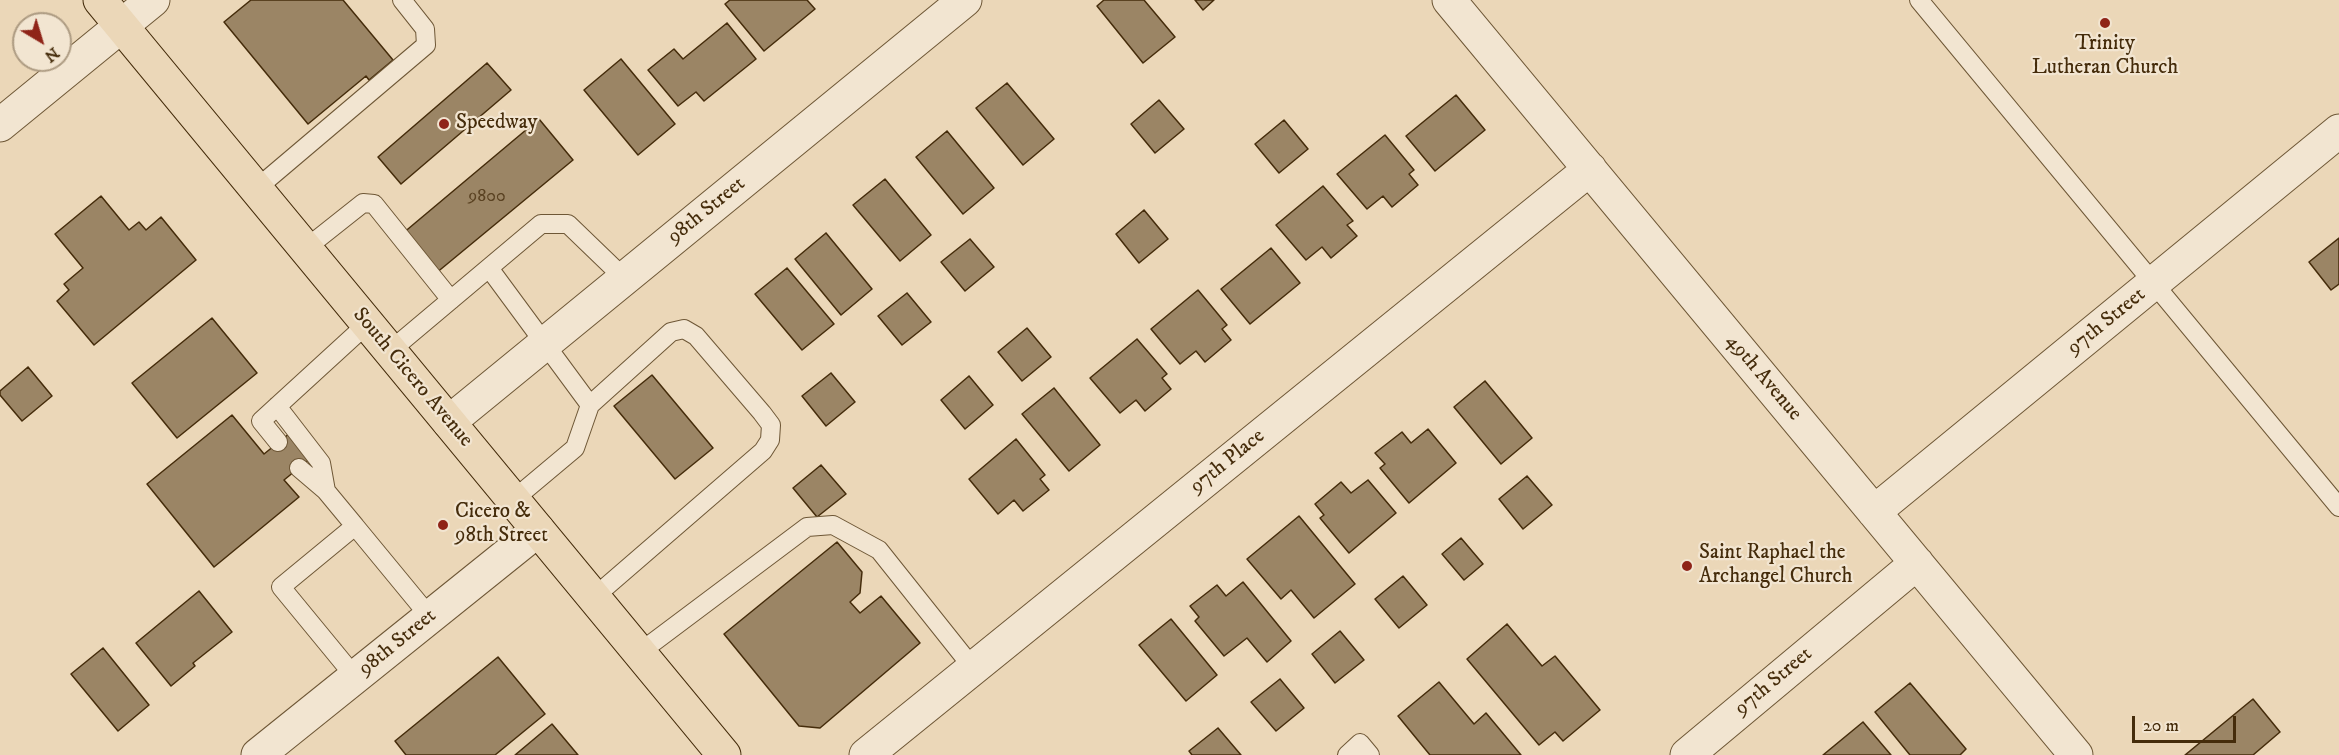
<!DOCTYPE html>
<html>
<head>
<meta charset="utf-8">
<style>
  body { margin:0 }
  #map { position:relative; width:2339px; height:755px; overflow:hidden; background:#ebd7b8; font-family:"IM FELL DW Pica",serif }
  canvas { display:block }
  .north { position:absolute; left:12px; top:12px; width:60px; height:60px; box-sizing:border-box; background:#f2e5d1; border:2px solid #ad9b82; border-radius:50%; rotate:142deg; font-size:16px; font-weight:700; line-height:24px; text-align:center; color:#452c0b }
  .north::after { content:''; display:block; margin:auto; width:21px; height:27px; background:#8f2418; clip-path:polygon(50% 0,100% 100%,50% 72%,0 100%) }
  .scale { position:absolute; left:2132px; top:716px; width:104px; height:27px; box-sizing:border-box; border:3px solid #452c0b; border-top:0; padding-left:8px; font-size:18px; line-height:21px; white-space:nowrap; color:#452c0b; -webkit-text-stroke:4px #f2e5d1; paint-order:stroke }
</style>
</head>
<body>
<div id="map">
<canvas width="2339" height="755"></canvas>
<div class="north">N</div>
<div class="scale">20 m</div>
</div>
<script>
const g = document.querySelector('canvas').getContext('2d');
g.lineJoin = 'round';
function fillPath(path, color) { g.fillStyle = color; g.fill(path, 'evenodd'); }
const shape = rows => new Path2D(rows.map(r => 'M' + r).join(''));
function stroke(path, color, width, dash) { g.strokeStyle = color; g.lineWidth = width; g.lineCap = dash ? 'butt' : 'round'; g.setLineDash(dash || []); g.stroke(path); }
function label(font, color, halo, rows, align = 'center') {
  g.font = font + ' "IM FELL DW Pica",serif'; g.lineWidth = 4.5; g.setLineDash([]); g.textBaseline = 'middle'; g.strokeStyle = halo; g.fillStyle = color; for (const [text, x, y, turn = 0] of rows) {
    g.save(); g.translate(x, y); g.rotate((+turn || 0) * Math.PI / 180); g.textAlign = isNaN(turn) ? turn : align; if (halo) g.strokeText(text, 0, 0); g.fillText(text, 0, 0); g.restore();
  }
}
const building = shape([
  [251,0,343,0,393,60,369,80,366,76,308,124,224,22,251,0],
  [730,0,807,0,815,9,764,51,725,4,730,0],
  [1104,0,1144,0,1175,37,1143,63,1097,6,1104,0],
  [1195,0,1214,0,1203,10,1195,0],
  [727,23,756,59,704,101,696,92,678,106,648,70,674,49,683,59,727,23],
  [621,59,675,124,638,155,584,90,621,59],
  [487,63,511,90,401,184,378,157,487,63],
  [1007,83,1054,139,1023,165,976,108,1007,83],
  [1456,95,1485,130,1435,171,1406,136,1456,95],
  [1159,100,1184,129,1155,153,1131,124,1159,100],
  [539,119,573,160,435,274,402,234,539,119],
  [1284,120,1308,149,1279,173,1255,144,1284,120],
  [947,131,994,188,963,214,916,157,947,131],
  [1385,135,1414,170,1409,174,1418,185,1392,207,1383,196,1367,209,1337,174,1385,135],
  [885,179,931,235,900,261,853,205,885,179],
  [1323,186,1353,221,1347,225,1357,236,1331,258,1322,247,1306,260,1276,225,1323,186],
  [101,196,129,230,139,222,146,230,161,217,196,260,94,345,57,301,69,290,64,284,83,268,55,234,101,196],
  [1144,210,1168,239,1139,263,1116,234,1144,210],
  [826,233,872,289,841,315,795,259,826,233],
  [2339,238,2339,284,2331,290,2309,262,2339,238],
  [970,239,994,267,965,291,941,262,970,239],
  [1271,248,1300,283,1250,324,1221,289,1271,248],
  [787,268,834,324,802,350,755,294,787,268],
  [1198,290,1227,325,1222,329,1231,340,1205,362,1196,351,1180,364,1151,329,1198,290],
  [907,293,931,322,902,345,878,316,907,293],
  [212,318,257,373,177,438,132,383,212,318],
  [1027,328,1051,357,1022,381,998,352,1027,328],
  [1137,339,1167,374,1162,378,1171,389,1145,411,1136,400,1120,413,1090,378,1137,339],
  [28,367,52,396,22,421,0,395,0,391,28,367],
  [831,373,855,402,826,426,802,396,831,373],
  [652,375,713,448,675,479,614,406,652,375],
  [969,376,993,405,965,429,941,400,969,376],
  [1485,381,1532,438,1501,464,1454,407,1485,381],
  [1054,388,1100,445,1069,471,1022,414,1054,388],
  [232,415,264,454,290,433,311,458,284,480,299,497,214,567,147,484,232,415],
  [1428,429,1456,463,1409,503,1380,468,1385,464,1375,453,1402,432,1411,443,1428,429],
  [1016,439,1045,475,1040,479,1049,490,1023,511,1014,500,998,514,969,479,1016,439],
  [821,465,846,494,817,517,793,488,821,465],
  [1527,476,1552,505,1523,529,1499,499,1527,476],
  [1368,480,1396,513,1349,553,1320,518,1324,515,1315,504,1341,482,1351,493,1368,480],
  [1299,516,1355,584,1314,618,1291,590,1281,599,1247,559,1299,516],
  [1461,538,1483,564,1464,580,1442,554,1461,538],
  [837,542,862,572,860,593,850,602,860,613,881,596,920,643,820,728,799,726,724,634,837,542],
  [1403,576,1427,605,1399,628,1375,599,1403,576],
  [1243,582,1291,641,1267,662,1247,638,1224,656,1195,621,1199,617,1190,606,1217,585,1226,596,1243,582],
  [199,591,232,632,193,663,195,666,171,686,136,643,199,591],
  [1171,619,1217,675,1186,701,1139,645,1171,619],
  [1507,624,1542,666,1555,656,1600,710,1563,741,1555,732,1539,745,1467,659,1507,624],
  [1340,631,1364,660,1335,683,1312,654,1340,631],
  [103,648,149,705,118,731,71,674,103,648],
  [498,657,545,714,495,755,406,755,395,741,498,657],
  [1280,679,1304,708,1276,731,1251,702,1280,679],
  [1439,682,1474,724,1486,713,1521,755,1430,755,1398,716,1439,682],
  [1910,683,1966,749,1960,755,1910,755,1875,712,1910,683],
  [2253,699,2280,732,2253,755,2185,755,2253,699],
  [1863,722,1891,755,1823,755,1863,722],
  [552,724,578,755,515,755,552,724],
  [1218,728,1241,755,1192,755,1189,751,1218,728]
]);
fillPath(building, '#9b8565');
stroke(building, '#452c0b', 1.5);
const lane = shape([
  [1919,0,2339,507],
  [256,189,426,45,425,29,402,0],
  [305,249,363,203,374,204,451,300],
  [489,268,590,405],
  [390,351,541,224,568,224,624,278],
  [277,406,321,463,326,491],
  [278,442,261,421,367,324],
  [299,468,326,491,355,526,281,587,355,677],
  [513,500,575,448,590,405,671,332,684,329,696,336,762,413,771,425,770,440,763,451,593,598],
  [355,526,430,617],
  [639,653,807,527,833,525,879,550,973,668],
  [1347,755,1360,743,1370,755]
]);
const street = shape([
  [1449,0,2076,755],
  [0,125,153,0],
  [449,422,965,0],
  [1874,512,2339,131],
  [258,755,538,530],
  [866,755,1590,169],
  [1687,755,1917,563]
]);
const primary = shape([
  [100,0,724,755]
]);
stroke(lane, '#6e5736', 20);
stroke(street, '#6e5736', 35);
stroke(primary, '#452c0b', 35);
stroke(lane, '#f2e5d1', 18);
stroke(street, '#f2e5d1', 33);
stroke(primary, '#ebd7b8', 33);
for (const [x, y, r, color] of [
  [2105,23,6,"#8f2418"],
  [444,124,6,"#8f2418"],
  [443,525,6,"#8f2418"],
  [1687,566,6,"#8f2418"]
]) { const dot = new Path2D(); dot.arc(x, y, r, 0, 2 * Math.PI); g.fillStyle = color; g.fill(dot); stroke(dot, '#f2e5d1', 2); }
label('18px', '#5a4222', null, [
  ["9800",487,197]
]);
label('21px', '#452c0b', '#f2e5d1', [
  ["Trinity",2105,45,"center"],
  ["Lutheran Church",2105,69,"center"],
  ["Speedway",456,124],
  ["Cicero &",455,513],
  ["98th Street",455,537],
  ["Saint Raphael the",1699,554],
  ["Archangel Church",1699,578]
], 'left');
label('21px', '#452c0b', '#f2e5d1', [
  ["98th Street",707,211,-39],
  ["97th Street",2107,322,-39],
  ["South Cicero Avenue",412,378,50],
  ["49th Avenue",1763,378,50],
  ["97th Place",1228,462,-39],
  ["98th Street",398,643,-39],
  ["97th Street",1774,682,-40]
]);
</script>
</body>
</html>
